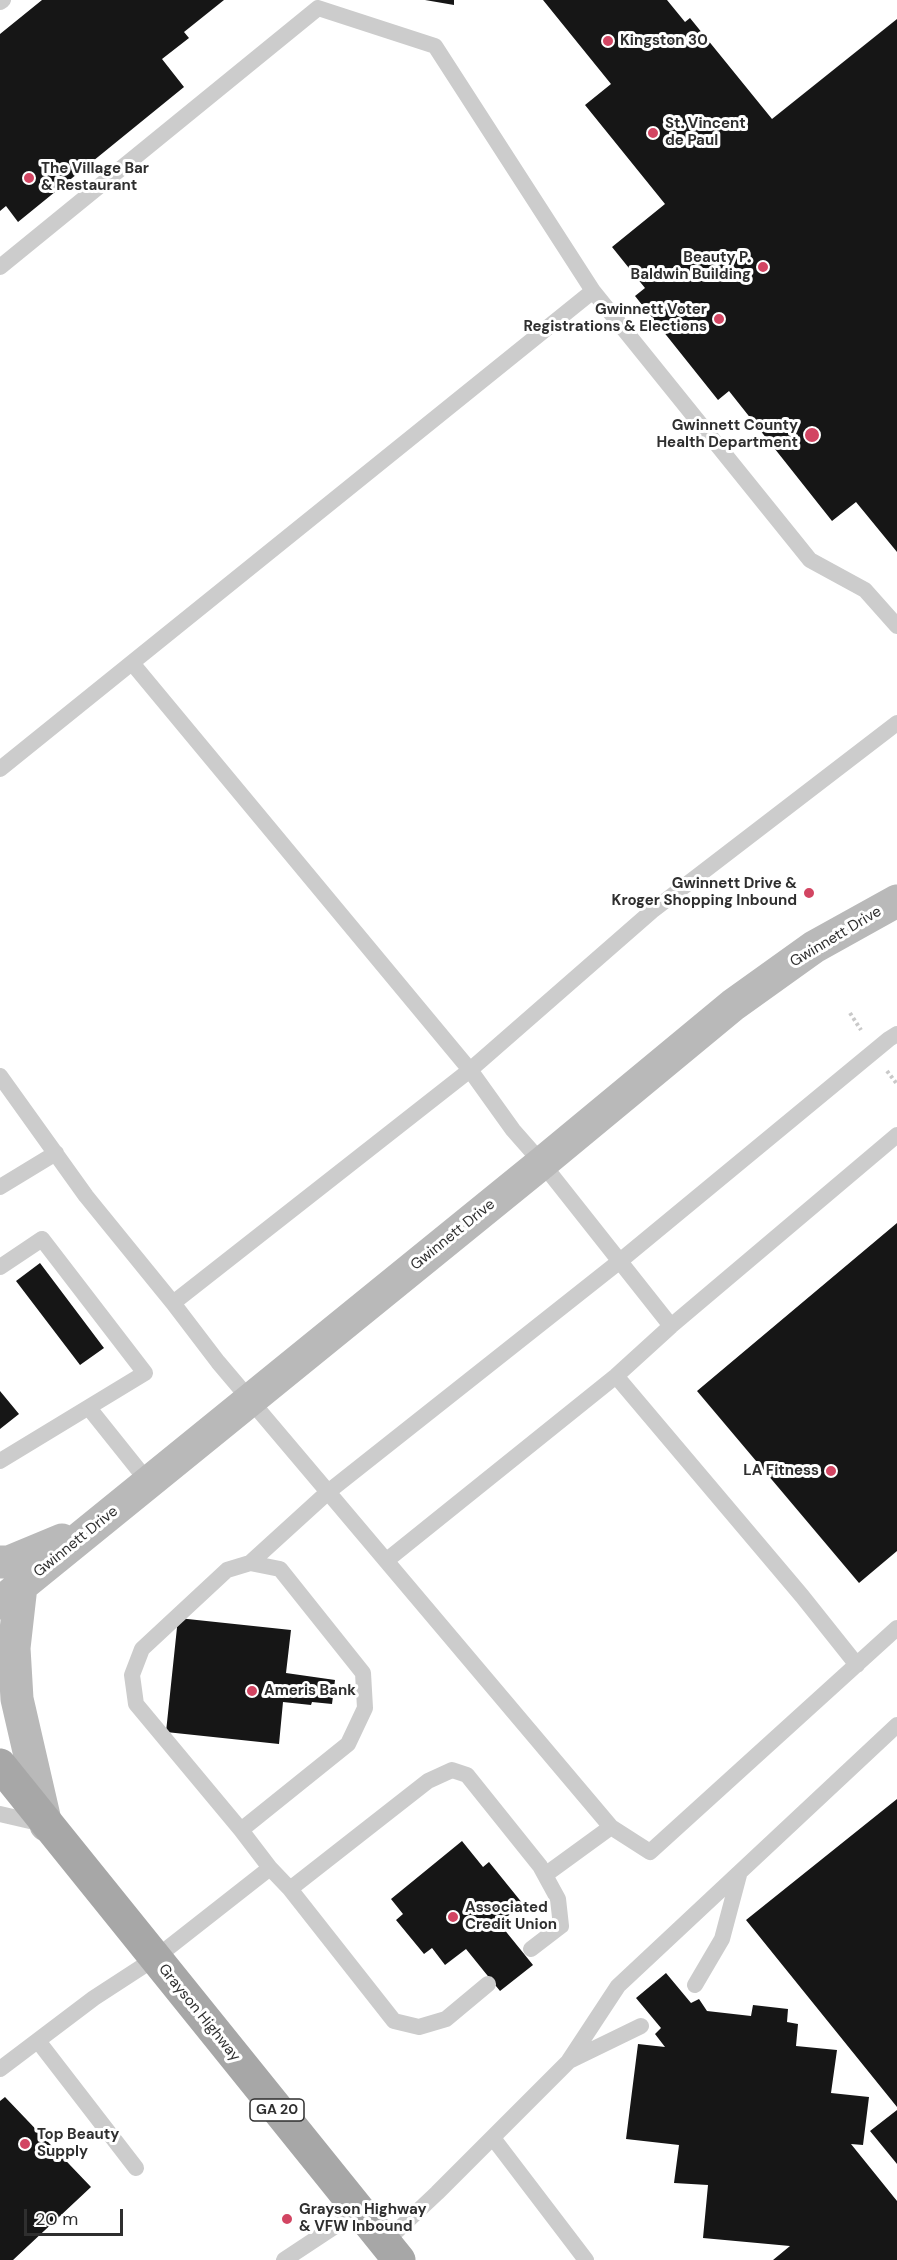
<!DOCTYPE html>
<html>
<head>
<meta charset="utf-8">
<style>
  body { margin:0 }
  #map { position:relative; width:897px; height:2260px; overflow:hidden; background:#fff; font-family:"DM Sans",sans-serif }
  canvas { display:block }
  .scale { position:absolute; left:24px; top:2209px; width:99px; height:27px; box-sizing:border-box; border:3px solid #2f2f2f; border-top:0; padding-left:8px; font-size:18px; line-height:21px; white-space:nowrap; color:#2f2f2f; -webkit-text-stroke:4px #fff; paint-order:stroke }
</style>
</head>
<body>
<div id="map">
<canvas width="897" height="2260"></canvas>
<div class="scale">20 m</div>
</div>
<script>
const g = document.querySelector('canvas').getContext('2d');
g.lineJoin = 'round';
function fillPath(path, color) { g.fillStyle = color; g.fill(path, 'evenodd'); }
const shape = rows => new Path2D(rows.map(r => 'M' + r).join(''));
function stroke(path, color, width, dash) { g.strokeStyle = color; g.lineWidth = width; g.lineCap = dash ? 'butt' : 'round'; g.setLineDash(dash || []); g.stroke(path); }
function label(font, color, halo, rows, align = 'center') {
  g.font = font + ' "DM Sans",sans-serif'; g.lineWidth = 6; g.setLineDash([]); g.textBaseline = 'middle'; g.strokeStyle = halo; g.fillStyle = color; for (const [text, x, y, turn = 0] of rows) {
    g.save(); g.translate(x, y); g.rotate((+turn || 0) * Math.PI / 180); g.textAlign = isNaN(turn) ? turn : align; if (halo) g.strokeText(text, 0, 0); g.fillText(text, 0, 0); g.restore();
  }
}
fillPath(shape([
  [42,0,224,0,184,32,189,38,162,59,184,87,18,222,6,206,0,211,0,34],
  [425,0,454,0,454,5],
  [543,0,667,0,685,22,690,18,772,119,897,19,897,552,856,502,832,521,729,391,718,400,635,296,645,288,612,247,665,204,585,105,611,84],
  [897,1223,897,1551,859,1583,697,1391],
  [40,1263,104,1348,80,1365,16,1281],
  [0,1391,19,1414,0,1429],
  [178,1618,291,1630,286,1673,335,1680,332,1704,312,1702,311,1705,283,1702,279,1744,166,1732],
  [897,1799,897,2107,746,1920],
  [462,1841,483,1867,489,1862,523,1904,499,1923,533,1965,500,1991,466,1949,445,1965,432,1948,424,1954,396,1920,403,1914,391,1899],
  [666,1973,691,2003,699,1999,707,2011,751,2016,753,2005,788,2009,787,2022,798,2024,796,2046,837,2050,831,2093,869,2097,863,2145,851,2144,897,2201,897,2260,773,2260,790,2246,703,2238,708,2185,674,2183,679,2145,626,2139,638,2044,665,2047,655,2034,661,2028,636,1998],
  [5,2097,91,2187,13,2260,0,2260,0,2101],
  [897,2110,897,2164,870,2131]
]), '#161616');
stroke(shape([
  [850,1013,861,1030],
  [887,1071,897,1084]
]), '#c9c9c9', 4, [3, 3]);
stroke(shape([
  [0,2,3,0],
  [0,267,318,8,435,46,593,291,810,560,865,590,897,626],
  [132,663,470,1070,652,911,897,723],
  [0,769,593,291],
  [897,1034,889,1039,620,1261,328,1492,611,1827,650,1852,897,1628],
  [0,1076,86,1196,173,1303,470,1070,513,1130,542,1163,671,1326],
  [0,1187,56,1153],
  [0,1267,42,1239,145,1373,0,1461],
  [173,1303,218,1362,328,1492,250,1563],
  [616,1376,802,1596,857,1665],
  [89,1408,149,1483],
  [387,1560,616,1376,671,1326,897,1135],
  [0,1814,43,1824],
  [270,1868,290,1889,394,2021,419,2027,446,2019,488,1984],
  [545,1875,611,1827],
  [290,1889,428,1781,452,1770,467,1775,540,1866,558,1899,561,1926,531,1949],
  [695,1985,722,1939,739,1875],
  [38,2041,136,2168],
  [569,2061,641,2026],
  [0,2069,94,1998,154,1959,270,1868,241,1830,136,1704,132,1675,142,1649,227,1570,250,1563,280,1569,363,1673,365,1708,348,1744,241,1830],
  [493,2138,586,2260],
  [385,2242,437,2193,568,2062,618,1986,897,1725],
  [284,2260,358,2211]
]), '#ccc', 16);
stroke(shape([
  [0,1562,9,1562,62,1540],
  [21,1586,14,1648,17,1699,46,1825],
  [0,1603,542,1163,733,1005,814,947,897,901]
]), '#b9b9b9', 33);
stroke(shape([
  [0,1765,399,2260]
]), '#a7a7a7', 33);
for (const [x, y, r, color] of [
  [608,41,6,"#d24562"],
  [653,133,6,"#d24562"],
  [29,178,6,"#d24562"],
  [763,267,6,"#d24562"],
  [719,319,6,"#d24562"],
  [812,435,8,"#d24562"],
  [809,893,6,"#d24562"],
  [831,1471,6,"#d24562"],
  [252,1691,6,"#d24562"],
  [453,1917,6,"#d24562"],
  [25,2144,6,"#d24562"],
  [287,2219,6,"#d24562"]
]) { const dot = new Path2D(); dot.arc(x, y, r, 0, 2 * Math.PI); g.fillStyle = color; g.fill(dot); stroke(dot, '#fff', 2); }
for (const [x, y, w] of [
  [277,2110,54]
]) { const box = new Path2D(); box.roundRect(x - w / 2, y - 11, w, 22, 4.5); g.fillStyle = '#fff'; g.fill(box); stroke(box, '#2f2f2f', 1.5); }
label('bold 14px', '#2f2f2f', null, [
  ["GA 20",277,2110]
]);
label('bold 15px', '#2f2f2f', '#fff', [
  ["Kingston 30",620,41],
  ["St. Vincent",665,124],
  ["de Paul",665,141],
  ["The Village Bar",41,169],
  ["& Restaurant",41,186],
  ["Beauty P.",751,258,"right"],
  ["Baldwin Building",751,275,"right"],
  ["Gwinnett Voter",707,310,"right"],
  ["Registrations & Elections",707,327,"right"],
  ["Gwinnett County",798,426,"right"],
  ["Health Department",798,443,"right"],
  ["Gwinnett Drive &",797,884,"right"],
  ["Kroger Shopping Inbound",797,901,"right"],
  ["LA Fitness",819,1471,"right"],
  ["Ameris Bank",264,1691],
  ["Associated",465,1908],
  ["Credit Union",465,1925],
  ["Top Beauty",37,2135],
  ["Supply",37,2152],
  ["Grayson Highway",299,2210],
  ["& VFW Inbound",299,2227]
], 'left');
label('15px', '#2f2f2f', '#fff', [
  ["Gwinnett Drive",836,937,-31],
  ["Gwinnett Drive",453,1235,-39],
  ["Gwinnett Drive",76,1542,-39],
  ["Grayson Highway",199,2013,51]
]);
</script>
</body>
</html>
